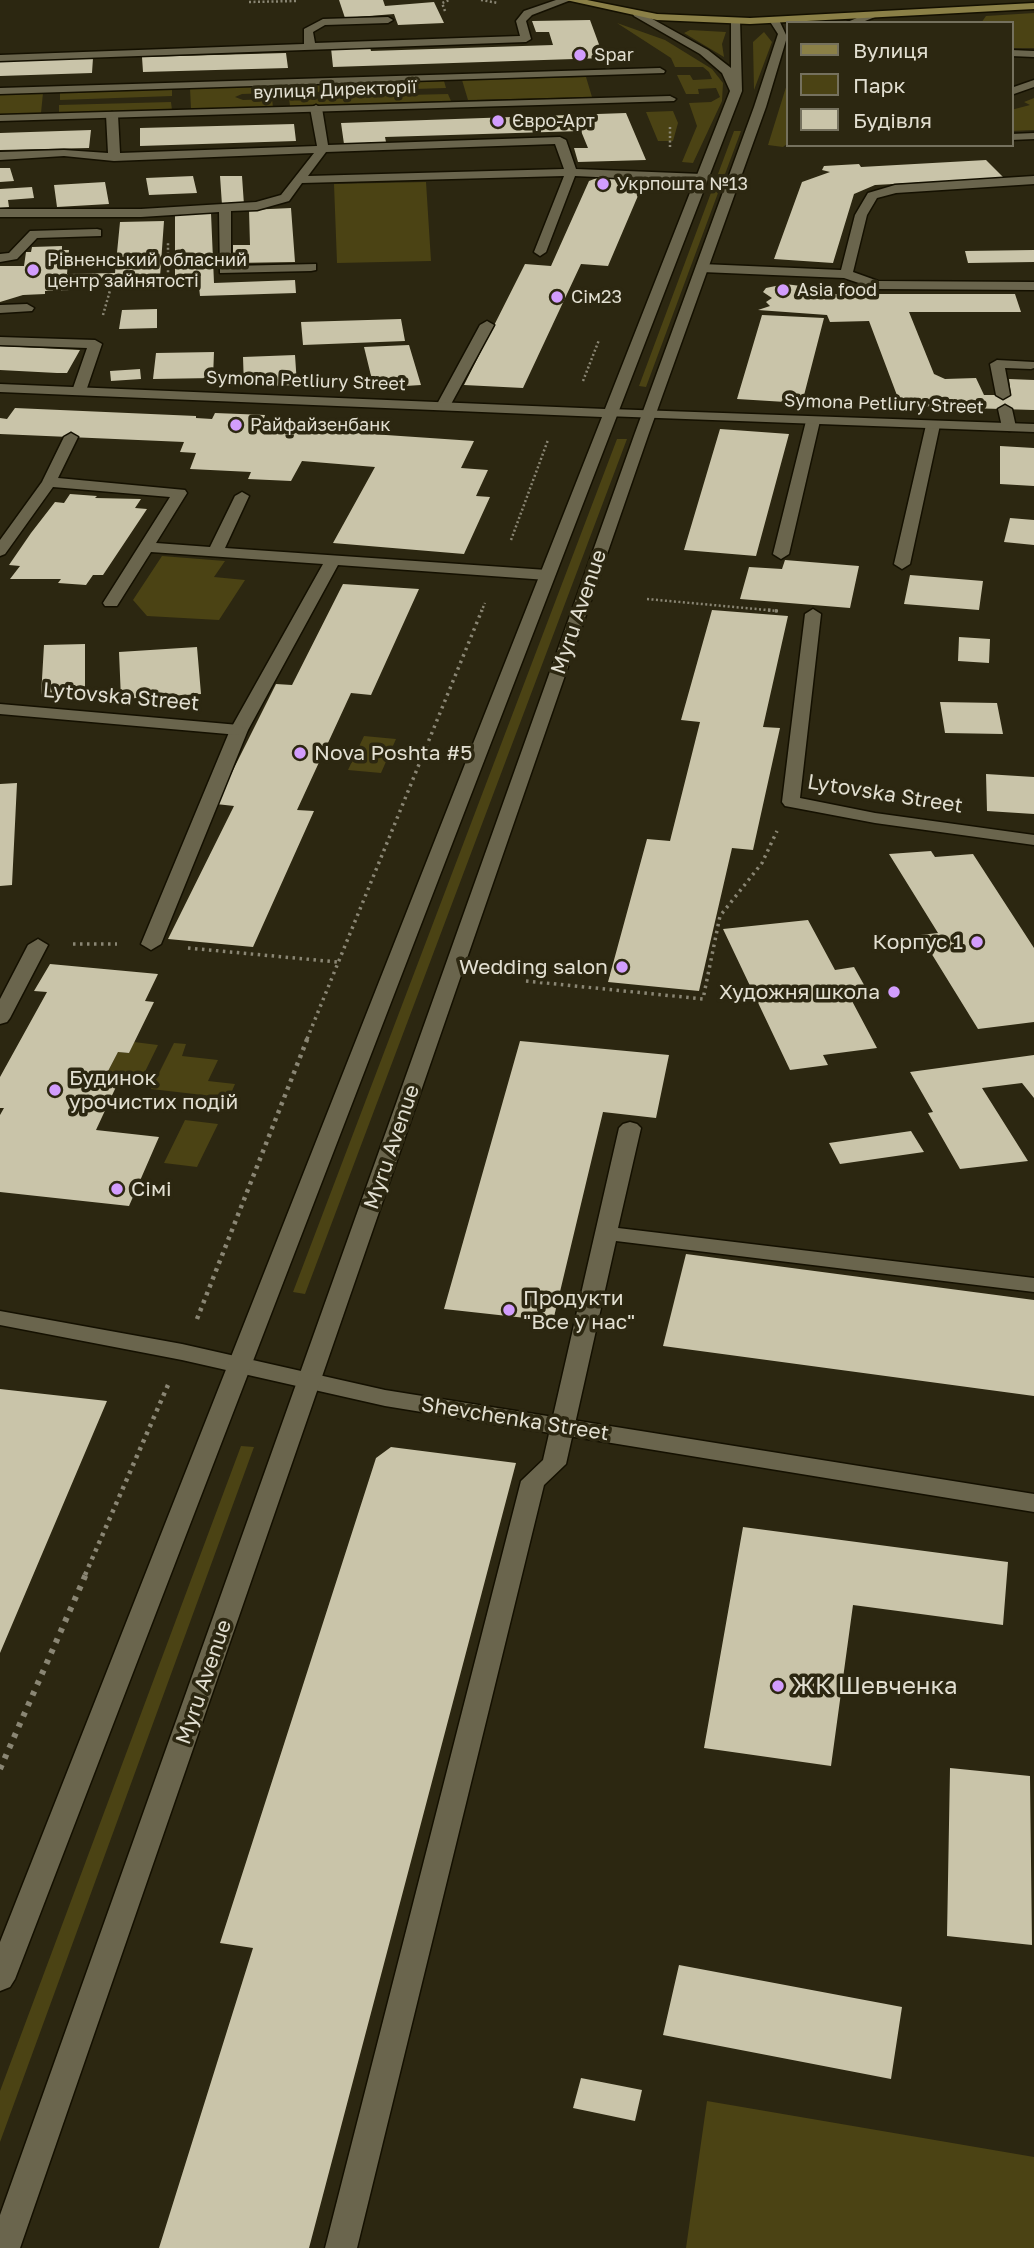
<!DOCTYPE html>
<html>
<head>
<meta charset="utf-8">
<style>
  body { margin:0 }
  #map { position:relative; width:1034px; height:2248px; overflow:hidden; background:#2c2711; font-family:"Golos Text",sans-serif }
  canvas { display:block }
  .legend { position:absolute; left:786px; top:21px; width:228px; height:126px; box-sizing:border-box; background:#2c2711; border:2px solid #75715e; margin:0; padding:9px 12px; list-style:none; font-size:21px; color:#e2dfd1 }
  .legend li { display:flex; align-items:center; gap:14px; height:35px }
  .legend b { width:35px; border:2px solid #75715e }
</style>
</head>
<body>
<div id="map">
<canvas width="1034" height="2248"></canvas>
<ul class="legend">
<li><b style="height:9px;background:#8b8047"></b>Вулиця</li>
<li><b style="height:19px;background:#4b4314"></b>Парк</li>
<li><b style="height:19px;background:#c9c4a9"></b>Будівля</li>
</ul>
</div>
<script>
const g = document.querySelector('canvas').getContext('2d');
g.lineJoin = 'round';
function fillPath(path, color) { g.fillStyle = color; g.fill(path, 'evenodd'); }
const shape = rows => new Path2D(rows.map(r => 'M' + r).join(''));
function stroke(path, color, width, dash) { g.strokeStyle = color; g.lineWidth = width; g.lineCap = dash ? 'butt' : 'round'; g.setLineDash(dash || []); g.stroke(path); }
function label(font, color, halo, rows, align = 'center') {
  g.font = font + ' "Golos Text",sans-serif'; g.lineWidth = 7; g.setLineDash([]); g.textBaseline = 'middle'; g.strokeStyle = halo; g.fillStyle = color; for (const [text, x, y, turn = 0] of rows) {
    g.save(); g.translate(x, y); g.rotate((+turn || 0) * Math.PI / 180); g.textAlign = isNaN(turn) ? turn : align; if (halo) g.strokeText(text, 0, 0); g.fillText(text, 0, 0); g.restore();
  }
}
fillPath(shape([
  [1034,13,1034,48,1011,48,1011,23,981,23,986,16],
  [617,23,665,40,712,69,723,83,722,101,693,163,682,162,697,126,689,103,711,102,720,97,716,88,698,89,699,94,686,94,677,75,690,75,693,80,712,79,709,72,703,67,675,67,671,58],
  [690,30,726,32,722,44,724,57,684,33],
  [764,32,772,42,754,90,753,42],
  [586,77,592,97,468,100,462,80],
  [444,81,446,88,287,93,286,85],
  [787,84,787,144,783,147,768,145],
  [270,86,271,93,242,94,235,97,243,100,272,99,273,107,191,109,190,88],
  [172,89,172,96,60,100,60,93],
  [43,93,41,113,0,115,0,95],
  [448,94,451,101,290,106,289,98],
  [1034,98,1034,130,1011,131,1011,110,1030,105,1024,102],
  [171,102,172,110,59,113,59,105],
  [673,111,678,123,673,141,658,141,646,112],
  [734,131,741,131,646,387,639,386],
  [426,182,431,261,337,263,334,184],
  [617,439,627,439,305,1294,293,1292],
  [162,556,225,561,214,577,245,580,219,620,147,616,133,600],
  [364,736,396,739,381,773,348,770],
  [134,1042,158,1045,139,1084,118,1082,121,1076,106,1075,118,1052,129,1053],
  [174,1043,186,1044,182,1056,218,1060,208,1081,235,1084,229,1098,151,1089],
  [185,1120,218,1124,197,1167,164,1163],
  [241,1446,254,1447,0,2142,0,2091],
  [707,2101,1034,2157,1034,2248,686,2248]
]), '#4b4314');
fillPath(shape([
  [339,0,383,0,385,6,434,2,444,23,398,25,394,14,345,18],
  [590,20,604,58,333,67,331,48,370,47,371,51,553,45,549,32,536,32,532,21],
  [286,53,288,68,143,72,142,57],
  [93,58,92,73,0,76,0,61],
  [626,113,646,160,578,162,574,148,588,148,581,131,385,137,386,142,344,144,341,123],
  [294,124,296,141,140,146,140,128],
  [91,130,89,148,0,150,0,133],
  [986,160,1004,178,875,185,854,194,833,263,774,259,802,182,830,172,822,170,824,166,859,164,861,167],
  [0,168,10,168,14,181,0,182],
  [193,176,197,193,149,195,146,178],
  [220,176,242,176,244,205,222,205],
  [602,176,618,178,621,183,643,184,608,266,581,264,523,388,464,385,525,264,551,266,589,181],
  [105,182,109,204,57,207,54,185],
  [32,187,34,198,8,200,9,207,0,208,0,189],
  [291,208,295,262,233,263,233,245,250,245,249,210],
  [211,213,214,283,295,280,296,293,200,296,199,287,175,288,175,215],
  [164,221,160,277,147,277,146,282,114,283,114,278,70,280,70,290,45,291,45,294,23,295,0,302,0,266,24,266,26,252,31,252,32,247,62,246,62,250,69,250,67,274,115,273,120,222],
  [1034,250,1034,262,968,263,965,251],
  [785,284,817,288,820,294,1015,294,1021,312,909,312,934,374,945,379,976,378,984,395,1011,395,1009,379,1034,380,1034,410,901,406,869,321,830,322,827,315,758,310,770,306,766,302,772,298,763,292,766,288],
  [157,309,157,328,119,329,122,310],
  [762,315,824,318,802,403,737,399],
  [401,319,405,341,303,345,301,322],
  [409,345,421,385,374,388,364,347],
  [0,346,80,350,67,373,57,373,0,370],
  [214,352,213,378,153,379,156,353],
  [295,355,297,385,244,387,243,357],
  [140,369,141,379,111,381,110,371],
  [15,408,196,416,196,418,212,419,215,413,265,415,263,422,288,424,298,429,474,441,461,468,488,470,476,496,490,497,464,554,333,543,375,467,302,461,291,481,248,479,251,472,190,469,196,453,180,452,184,442,0,434,0,418,7,419],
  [720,429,789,434,756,556,684,550],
  [1000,446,1034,448,1034,486,1000,484],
  [70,494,97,496,95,498,141,499,135,508,147,509,103,575,93,575,86,585,58,583,61,579,10,579,20,566,9,565,31,533,55,502,64,503],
  [1010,518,1034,520,1034,545,1004,542],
  [785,560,859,566,850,608,740,599,749,567,782,569],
  [910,575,983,581,979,610,904,604],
  [343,584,419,589,371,695,351,693,297,810,314,811,253,947,168,939,234,806,216,804,276,684,292,685],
  [712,610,788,616,763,727,780,728,753,850,732,848,699,991,608,982,647,839,670,841,700,722,681,720],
  [959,637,990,639,989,663,958,661],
  [85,644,85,695,41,696,44,645],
  [197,647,201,694,121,699,119,652],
  [940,702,997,703,1003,734,945,733],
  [986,774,1034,777,1034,814,987,811],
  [17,783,12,885,0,886,0,784],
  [931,851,935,857,973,854,1034,948,1034,1022,978,1029,920,935,938,933,889,854],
  [808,920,835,970,854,967,872,999,852,1001,877,1048,823,1055,828,1065,790,1070,723,929],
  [50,964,158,974,145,1001,154,1002,129,1053,118,1052,106,1075,121,1076,96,1130,159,1137,129,1206,0,1192,0,1115,4,1108,0,1108,0,1077,47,992,34,991],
  [520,1041,669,1055,656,1118,603,1112,553,1321,444,1309],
  [1034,1055,1034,1098,1022,1083,982,1088,1028,1161,960,1169,928,1113,933,1112,910,1072],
  [911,1131,924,1152,840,1164,829,1143],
  [686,1254,1034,1300,1034,1396,663,1346],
  [0,1389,107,1401,0,1653],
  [391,1447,516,1463,309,2248,159,2248,253,1948,220,1943,376,1458],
  [743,1527,1008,1562,1003,1625,853,1605,831,1766,704,1748],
  [950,1768,1030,1776,1032,1945,947,1936],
  [679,1965,902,2007,891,2079,663,2035],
  [581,2078,642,2090,635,2121,573,2108]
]), '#c9c4a9');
const lane = shape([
  [556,0,571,0,532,15,526,21,531,39,526,42,0,61,0,55,304,44,304,29,323,19,388,17,393,20,388,23,325,25,313,32,315,43,520,36,516,21,524,11,556,0],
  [316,105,322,108,328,145,560,137,566,140,576,169,702,174,708,178,702,182,575,176,546,252,540,256,534,252,564,176,302,183,289,201,257,210,231,211,231,266,316,264,316,270,311,271,220,273,219,212,141,217,0,217,0,209,141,209,256,202,281,195,314,153,114,161,64,156,0,160,0,152,64,150,108,153,106,115,112,112,118,115,120,153,317,146,310,108,316,105],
  [555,144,564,169,308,176,326,152,555,144],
  [1034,176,1034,184,896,193,877,198,867,215,853,272,878,281,1034,282,1034,290,877,289,844,278,702,272,696,268,702,264,841,270,855,215,868,193,895,185,1034,176],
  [97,229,101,230,101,236,37,238,17,259,0,262,0,254,9,253,30,231,97,229],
  [27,304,34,308,32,311,0,313,0,305,27,304],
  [487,321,494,325,450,406,443,410,438,409,436,406,480,325,487,321],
  [0,337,95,340,102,344,86,391,79,395,72,391,87,348,0,345,0,337],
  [997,360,1034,362,1034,368,1031,369,1005,368,1010,395,1003,399,996,395,990,364,997,360],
  [1005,405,1012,409,1016,427,1014,430,1009,431,1002,427,998,409,1005,405],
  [813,417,820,421,789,554,781,559,773,554,806,421,813,417],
  [933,421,940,425,910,564,902,569,894,564,926,425,933,421],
  [71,433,78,437,58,478,185,490,187,493,156,543,210,547,235,496,242,492,249,496,225,548,547,570,555,575,547,580,338,565,248,730,161,944,151,950,141,944,230,730,323,564,151,552,117,606,105,606,103,603,170,497,53,487,5,554,0,556,0,540,42,482,64,437,71,433],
  [38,939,48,945,10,1018,7,1022,0,1024,0,999,28,945,38,939],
  [630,1122,637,1124,641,1128,618,1228,1034,1278,1034,1292,616,1241,566,1464,544,1485,357,2248,325,2248,521,1481,543,1460,619,1128,623,1124,630,1122]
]);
const street = shape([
  [1011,50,1034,51,1034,57,1011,56,1011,50],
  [660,68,665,71,664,73,0,94,0,88,660,68],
  [1034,80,1034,87,1011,95,1011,88,1034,80],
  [670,96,676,99,674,101,0,121,0,115,670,96],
  [1034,133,1034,139,1011,140,1011,134,1034,133],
  [610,409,1034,424,1034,432,605,416,605,410,610,409],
  [813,609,821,614,800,798,875,813,1034,835,1034,845,875,823,785,806,782,802,805,614,813,609],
  [0,704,239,725,248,730,239,735,0,714,0,704],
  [0,1311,182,1344,385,1390,1034,1494,1034,1512,385,1406,182,1360,0,1325,0,1311]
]);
const secondary = shape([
  [638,11,708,50,731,68,731,21,740,19,742,91,15,1979,10,1987,0,1991,0,1942,602,417,0,392,0,384,605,409,730,91,722,73,700,54,634,16,633,14,638,11],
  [871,12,876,15,875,17,860,23,845,23,871,12],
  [774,17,779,20,787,37,766,107,649,433,20,2248,0,2248,0,2215,635,433,754,107,778,34,769,20,774,17]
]);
const primary = shape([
  [566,0,587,0,657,14,750,18,1034,3,1034,9,750,24,657,20,566,0]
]);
stroke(lane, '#141000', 3);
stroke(street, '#141000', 3);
stroke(secondary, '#141000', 3);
stroke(primary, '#141000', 3);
stroke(shape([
  [481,0,498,3],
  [249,2,297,1],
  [445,11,442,3,449,0],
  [670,127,670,147],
  [103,315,111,287,168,285,168,243],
  [583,381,599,340],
  [511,540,548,440],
  [647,599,778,611],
  [481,612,485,603]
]), '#8a8674', 2.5, [2, 2.5]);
stroke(shape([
  [768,610,778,611],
  [73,944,117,944],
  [188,948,337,962],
  [526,981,703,999,720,916,762,863,777,831],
  [307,1039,482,610]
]), '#8a8674', 3.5, [2.5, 4.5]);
stroke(shape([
  [197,1319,308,1037],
  [85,1575,168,1385]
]), '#8a8674', 4.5, [3.5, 5]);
stroke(shape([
  [0,1769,86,1574]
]), '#8a8674', 6, [4.5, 7]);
fillPath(lane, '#6a654d');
fillPath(street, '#6a654d');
fillPath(secondary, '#6a654d');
fillPath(primary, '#8b8047');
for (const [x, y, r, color] of [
  [580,55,7,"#d29dfd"],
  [498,121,7,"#d29dfd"],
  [603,184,7,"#d29dfd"],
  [33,270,7,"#d29dfd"],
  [783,290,7,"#d29dfd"],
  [557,297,7,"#d29dfd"],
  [236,425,7,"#d29dfd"],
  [300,753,7,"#d29dfd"],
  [977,942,7,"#d29dfd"],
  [622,967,7,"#d29dfd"],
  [894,992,7,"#d29dfd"],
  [55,1090,7,"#d29dfd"],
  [117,1189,7,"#d29dfd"],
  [509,1310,7,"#d29dfd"],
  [778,1686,7,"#d29dfd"]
]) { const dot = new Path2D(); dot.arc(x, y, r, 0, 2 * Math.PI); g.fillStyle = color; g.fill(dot); stroke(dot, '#2c2711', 2.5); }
label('18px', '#e2dfd1', '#2c2711', [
  ["Spar",594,55],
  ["Євро-Арт",512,121],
  ["Укрпошта №13",617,184],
  ["Рівненський обласний",47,260],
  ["центр зайнятості",47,281],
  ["Asia food",797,290],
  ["Сім23",571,297],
  ["Райфайзенбанк",250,425]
], 'left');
label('18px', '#e2dfd1', '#2c2711', [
  ["вулиця Директорії",335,90,-2],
  ["Symona Petliury Street",306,381,2],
  ["Symona Petliury Street",884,404,2]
]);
label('21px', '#e2dfd1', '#2c2711', [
  ["Myru Avenue",579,612,-71],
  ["Lytovska Street",121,697,5],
  ["Lytovska Street",885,794,9],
  ["Myru Avenue",392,1147,-71],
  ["Shevchenka Street",515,1419,9],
  ["Myru Avenue",204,1682,-71]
]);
label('21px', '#e2dfd1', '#2c2711', [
  ["Nova Poshta #5",314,753],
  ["Корпус 1",963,942,"right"],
  ["Wedding salon",608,967,"right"],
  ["Художня школа",880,992,"right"],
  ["Будинок",69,1078],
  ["урочистих подій",69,1102],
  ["Сімі",131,1189],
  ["Продукти",523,1298],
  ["\"Все у нас\"",523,1322]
], 'left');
label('24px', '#e2dfd1', '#2c2711', [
  ["ЖК Шевченка",792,1686]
], 'left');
</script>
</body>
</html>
